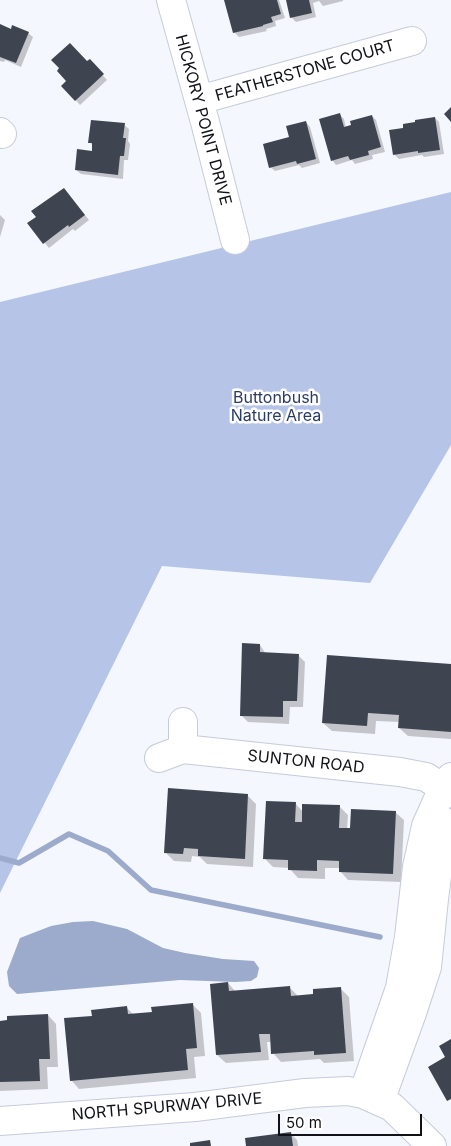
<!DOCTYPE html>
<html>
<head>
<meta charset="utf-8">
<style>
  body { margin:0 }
  #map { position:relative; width:451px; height:1146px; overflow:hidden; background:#f4f7fd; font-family:Inter,sans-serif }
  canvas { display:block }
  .scale { position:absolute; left:278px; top:1114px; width:144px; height:22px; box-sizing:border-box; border:2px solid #101217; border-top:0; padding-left:6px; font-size:15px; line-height:18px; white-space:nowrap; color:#101217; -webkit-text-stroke:4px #fff; paint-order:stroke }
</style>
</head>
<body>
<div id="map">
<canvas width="451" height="1146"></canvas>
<div class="scale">50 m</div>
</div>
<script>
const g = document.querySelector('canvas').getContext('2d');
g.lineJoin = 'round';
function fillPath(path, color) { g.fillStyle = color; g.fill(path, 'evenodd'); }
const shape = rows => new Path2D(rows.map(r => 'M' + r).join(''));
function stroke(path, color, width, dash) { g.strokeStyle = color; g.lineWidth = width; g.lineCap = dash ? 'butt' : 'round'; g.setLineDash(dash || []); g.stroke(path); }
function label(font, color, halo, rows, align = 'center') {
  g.font = font + ' Inter,sans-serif'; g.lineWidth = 5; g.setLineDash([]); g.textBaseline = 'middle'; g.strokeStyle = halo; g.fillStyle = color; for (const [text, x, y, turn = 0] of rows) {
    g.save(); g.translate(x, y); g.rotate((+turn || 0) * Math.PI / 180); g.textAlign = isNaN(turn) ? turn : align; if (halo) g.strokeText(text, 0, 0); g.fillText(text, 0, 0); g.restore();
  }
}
fillPath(shape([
  [451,192,451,445,370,583,162,566,0,893,0,302]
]), '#b6c4e7');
fillPath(shape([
  [93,921,127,929,163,948,185,953,223,959,254,961,259,968,257,977,251,981,235,982,180,980,17,994,9,986,7,972,20,938,51,926,73,922]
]), '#9caacb');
fillPath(shape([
  [229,0,279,0,285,18,275,21,276,26,266,29,267,31,239,37,234,32],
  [287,0,343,0,343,1,323,6,319,1,313,3,316,17,296,22,292,18],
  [0,26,11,30,28,33,33,37,21,67,5,60,4,62,0,61],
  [90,61,107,80,80,105,63,86],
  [339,114,344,119,346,128,372,116,376,120,385,152,372,155,373,159,355,164,352,160,336,165,332,160],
  [435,118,439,122,444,154,424,157,422,155,399,159,394,154,405,129],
  [306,122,310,127,320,163,302,168,299,165,275,171,270,167,291,138],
  [124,125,129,129,128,141,130,144,128,160,124,160,123,179,81,174,76,170,93,152,93,146,90,142],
  [64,189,89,220,75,231,73,229,49,248,29,224,38,217],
  [0,215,5,220,0,237],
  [260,645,266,654,298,655,305,662,303,707,290,707,289,724,248,722,241,715],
  [451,665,451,739,408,736,399,728,400,722,376,721,375,734,332,731,323,723],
  [248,796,256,804,253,867,207,864,200,857,192,856,191,862,174,861,166,853],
  [295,803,303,812,339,806,348,815,347,829,395,812,404,820,401,882,348,880,340,871,340,868,325,868,325,879,298,878,289,868,273,867,265,859],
  [228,983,235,991,289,987,298,996,315,995,340,988,349,997,354,1061,324,1063,320,1059,281,1062,273,1053,272,1042,267,1042,269,1060,226,1063,217,1055],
  [193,1005,201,1013,205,1056,194,1057,196,1078,79,1089,71,1080,127,1008,134,1015,153,1013],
  [48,1015,56,1024,58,1067,47,1067,48,1089,0,1091,0,1022],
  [290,1133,297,1140,298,1146,247,1146]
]), '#0003');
stroke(shape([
  [0,858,19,863,69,834,108,851,151,890,380,937]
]), '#9caacb', 5.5);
fillPath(shape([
  [224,0,277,0,281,14,271,17,273,22,263,25,263,26,233,33],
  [286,0,309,0,312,13,290,18],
  [0,24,11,29,12,25,29,32,16,63,0,57],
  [70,43,87,61,90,59,104,74,75,101,61,86,66,81,57,71,59,68,51,60],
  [451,107,451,122,444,114],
  [340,113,344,127,351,125,350,121,372,115,381,147,368,151,369,155,350,160,348,156,331,161,319,119],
  [435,117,440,150,418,153,418,151,393,155,389,130,403,128,403,124,415,122,415,120],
  [91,120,125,123,123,138,126,138,124,156,120,156,118,175,75,170,77,149,92,151,92,143,88,143],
  [306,121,316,159,297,164,296,161,269,168,263,144,289,137,286,126],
  [64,188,85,215,69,227,68,225,43,244,27,223,36,217,31,211],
  [242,643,260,644,260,652,299,654,297,701,283,701,283,717,240,716],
  [327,655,451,664,451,732,398,728,399,715,368,713,367,726,322,723],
  [168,788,248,794,245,859,198,856,198,849,184,848,183,854,164,853],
  [266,801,296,802,295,822,302,822,302,804,340,805,339,828,350,828,351,809,396,811,393,874,339,872,339,861,317,860,317,871,288,870,288,860,263,859],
  [228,982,229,991,290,986,291,996,313,994,313,989,341,987,346,1053,314,1055,314,1051,271,1054,270,1034,259,1034,261,1052,216,1055,210,984],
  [193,1003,197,1048,186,1049,188,1070,70,1081,64,1018,92,1016,91,1010,127,1006,128,1014,152,1012,151,1007],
  [48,1014,50,1059,39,1059,40,1081,0,1082,0,1021,7,1020,7,1016],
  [451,1039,451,1099,447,1101,428,1067,445,1057,439,1046],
  [291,1132,293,1146,246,1146,245,1138],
  [210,1140,211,1146,190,1146,190,1143]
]), '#3f4451');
const minor = shape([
  [171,0,205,122,235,240],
  [199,100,412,41],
  [0,132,2,134],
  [183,722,183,749],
  [159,758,183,749,400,772,426,777,451,793],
  [363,1094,400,988,409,937,417,867,426,826,443,788,451,777],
  [380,1101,412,1013,427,967,434,899,441,845,451,823],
  [0,1121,195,1107,305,1093,348,1091,363,1094,392,1107,432,1146]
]);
stroke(minor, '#c5cbdb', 30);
stroke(minor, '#fff', 28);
label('16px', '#101217', '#fff', [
  ["FEATHERSTONE COURT",305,71,-16],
  ["HICKORY POINT DRIVE",203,120,75],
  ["SUNTON ROAD",306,762,6],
  ["NORTH SPURWAY DRIVE",167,1107,-5]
]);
label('16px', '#2b3b68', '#fff', [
  ["Buttonbush",276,398],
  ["Nature Area",276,416]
]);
</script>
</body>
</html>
